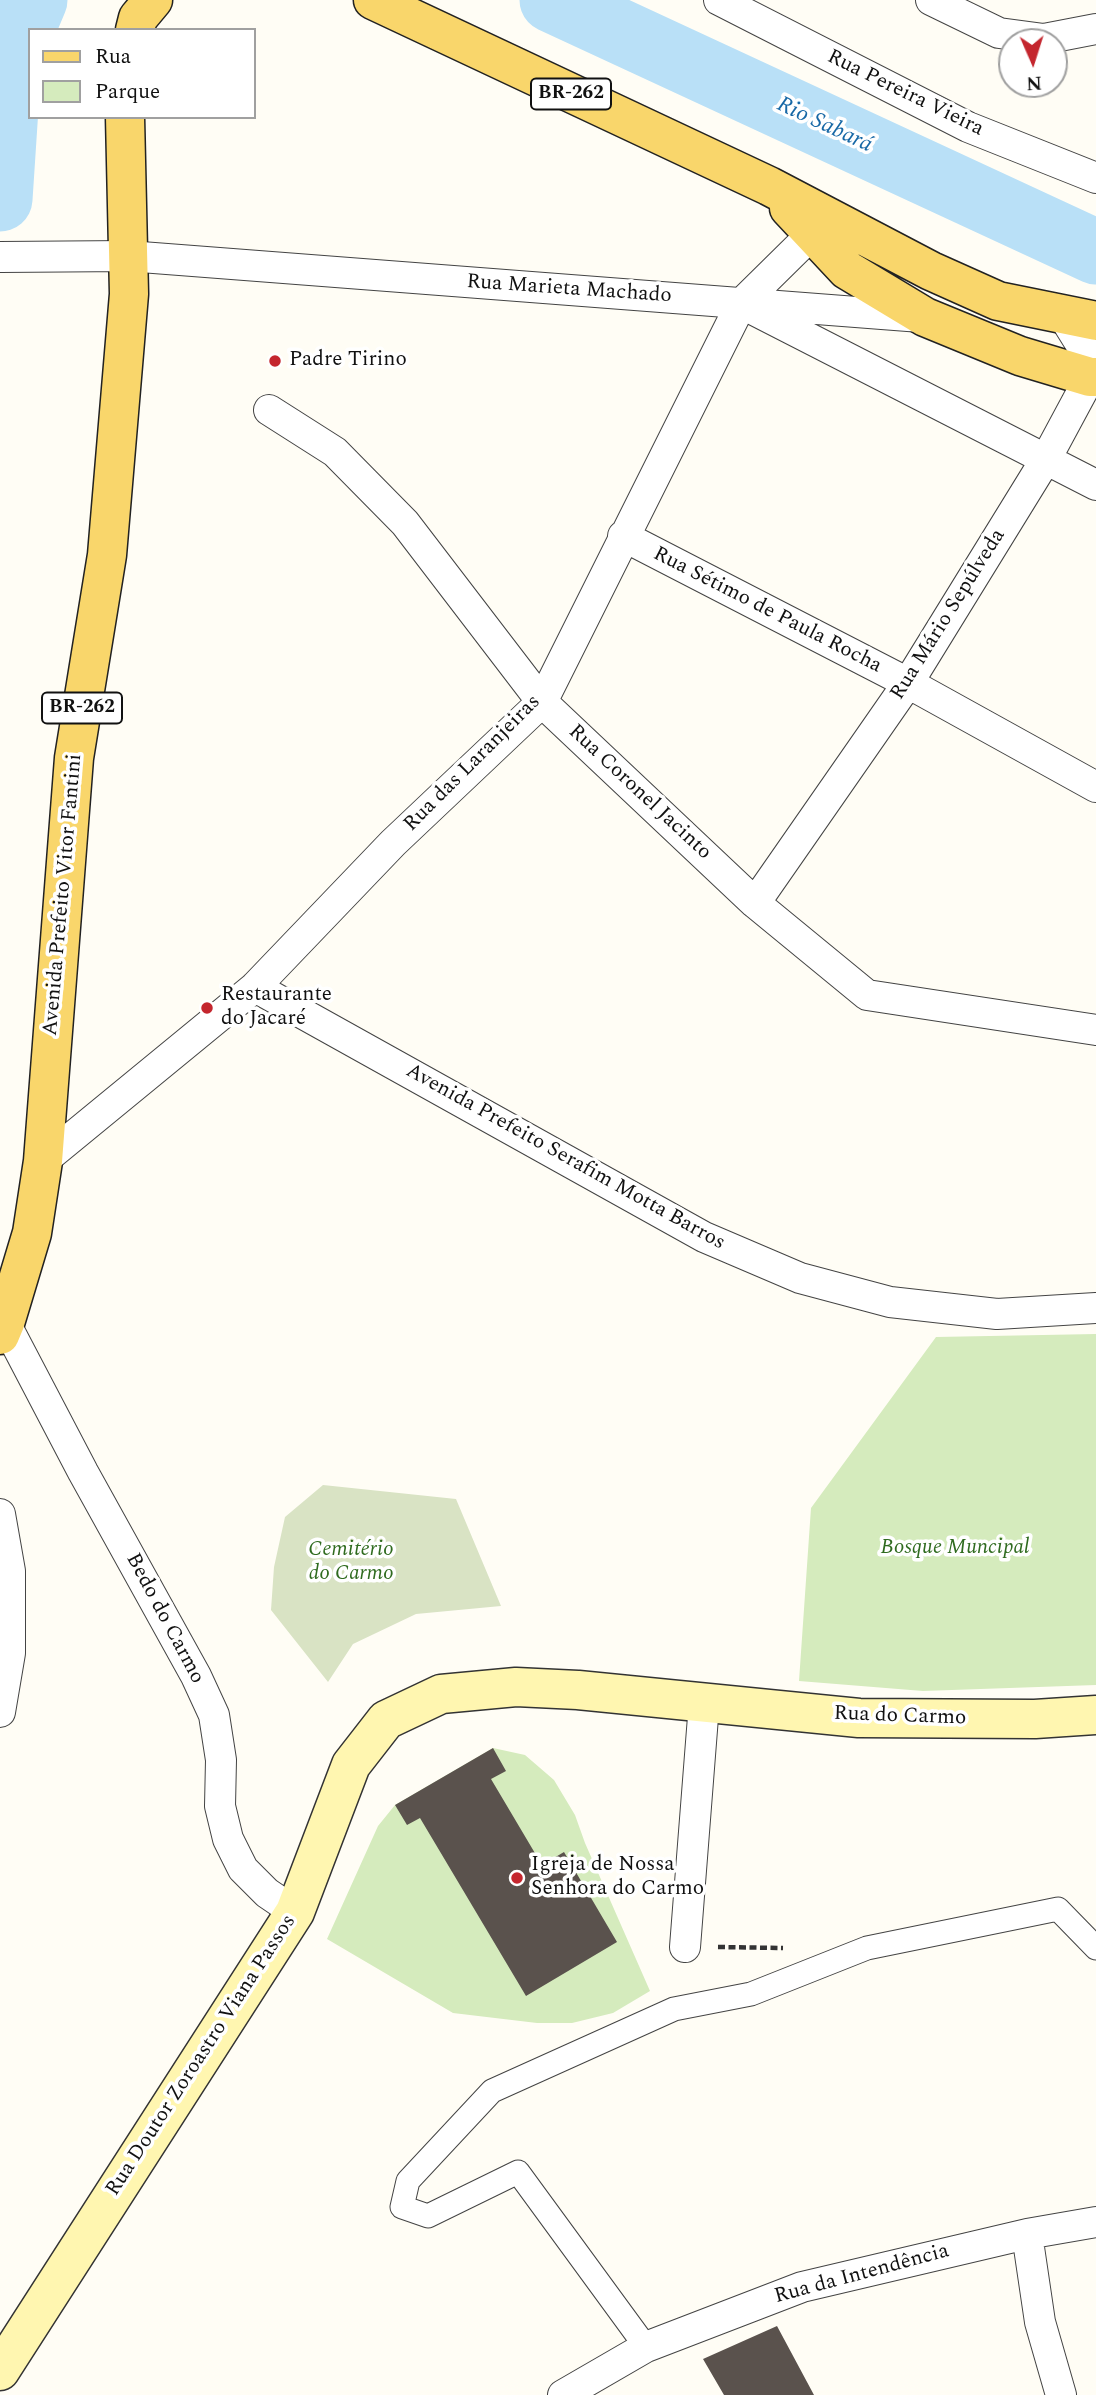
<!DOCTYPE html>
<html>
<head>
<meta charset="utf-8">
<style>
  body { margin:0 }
  #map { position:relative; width:1096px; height:2395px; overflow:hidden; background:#fffdf5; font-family:Spectral,serif }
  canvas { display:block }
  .legend { position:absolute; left:28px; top:28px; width:228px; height:91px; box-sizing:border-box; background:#fff; border:2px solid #a0a0a0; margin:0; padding:9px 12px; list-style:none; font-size:21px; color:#111 }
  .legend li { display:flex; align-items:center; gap:14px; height:35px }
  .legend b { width:35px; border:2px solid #a0a0a0 }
  .north { position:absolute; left:998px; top:28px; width:70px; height:70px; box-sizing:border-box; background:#fff; border:2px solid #a0a0a0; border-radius:50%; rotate:177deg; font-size:19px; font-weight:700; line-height:28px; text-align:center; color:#111 }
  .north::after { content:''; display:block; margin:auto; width:24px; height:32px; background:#c4262e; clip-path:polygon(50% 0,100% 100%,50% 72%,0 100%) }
</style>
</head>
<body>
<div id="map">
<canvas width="1096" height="2395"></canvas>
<ul class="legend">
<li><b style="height:9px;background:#f9d66b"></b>Rua</li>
<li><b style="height:19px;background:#d5ebbd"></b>Parque</li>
</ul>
<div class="north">N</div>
</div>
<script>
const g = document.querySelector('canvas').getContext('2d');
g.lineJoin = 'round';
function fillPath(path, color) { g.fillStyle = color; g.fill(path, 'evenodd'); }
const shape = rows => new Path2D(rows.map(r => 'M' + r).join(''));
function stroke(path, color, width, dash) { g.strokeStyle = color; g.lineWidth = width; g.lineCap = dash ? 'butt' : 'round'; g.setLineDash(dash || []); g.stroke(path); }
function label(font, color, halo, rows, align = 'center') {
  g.font = font + ' Spectral,serif'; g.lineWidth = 7; g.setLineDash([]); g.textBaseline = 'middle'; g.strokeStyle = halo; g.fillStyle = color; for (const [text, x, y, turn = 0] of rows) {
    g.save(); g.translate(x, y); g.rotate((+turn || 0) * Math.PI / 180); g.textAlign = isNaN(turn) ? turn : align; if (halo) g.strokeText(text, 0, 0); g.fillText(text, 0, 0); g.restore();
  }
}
fillPath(shape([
  [1096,1334,1096,1685,923,1691,799,1681,811,1508,936,1337],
  [493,1748,525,1755,554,1780,575,1815,585,1843,650,1991,613,2013,572,2023,537,2023,453,2013,327,1939,378,1826,395,1805]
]), '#d5ebbd');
fillPath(shape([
  [323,1485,456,1499,501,1606,416,1614,353,1644,328,1682,271,1610,274,1567,285,1517]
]), '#d9e3c4');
stroke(shape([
  [552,0,1096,252],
  [0,199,9,62,35,0]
]), '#b9e0f7', 65);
fillPath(shape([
  [493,1748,506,1771,491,1779,542,1865,564,1852,617,1942,526,1996,420,1818,407,1825,395,1805],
  [777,2326,814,2395,724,2395,703,2359]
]), '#5a524d');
const pedestrian = shape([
  [646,2347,518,2172,428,2216,402,2207,408,2181,492,2091,674,2009,751,1994,867,1948,1058,1909,1096,1948]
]);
const minor = shape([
  [719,0,968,127,1096,178],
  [931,0,999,33,1044,39,1096,29],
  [0,257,128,256,921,317],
  [754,310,1096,485],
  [269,410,335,452,405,523,542,702,755,903,867,995,1096,1030],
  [623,536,908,683,1096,787],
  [755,903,908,683,1046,459,1090,377,1085,351,1062,314],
  [255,987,704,1237,800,1278,890,1302,997,1314,1096,1308],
  [43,1161,255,987,393,843,542,702,741,304,811,235,834,230],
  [5,1323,83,1472,196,1676,214,1715,221,1760,220,1806,228,1839,243,1869,267,1893,295,1912],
  [0,1514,10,1571,10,1653,0,1712],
  [685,1947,704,1704],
  [1027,2234,1040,2322,1061,2395],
  [563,2395,646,2347,802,2287,1027,2234,1096,2222]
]);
const secondary = shape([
  [0,2371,295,1912,351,1765,386,1720,441,1694,516,1687,578,1690,859,1718,1035,1719,1096,1715]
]);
const primary = shape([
  [373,0,769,186,931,271,998,301,1096,321],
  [135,30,138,18,153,0],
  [789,208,847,270,925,317,1020,356,1090,377,1096,377],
  [0,1335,5,1323,32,1233,43,1161,74,758,107,555,129,294,125,117]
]);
stroke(pedestrian, '#444', 25);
stroke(minor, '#444', 32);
stroke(secondary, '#333', 41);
stroke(primary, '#222', 41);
stroke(shape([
  [718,1947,783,1948]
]), '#333', 4.5, [7, 3.5]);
stroke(pedestrian, '#fff', 23);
stroke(minor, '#fff', 30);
stroke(secondary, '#fff6b0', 38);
stroke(primary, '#f9d66b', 38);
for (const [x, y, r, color] of [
  [275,361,7,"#c4262e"],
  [207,1008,7,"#c4262e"],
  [517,1878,7,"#c4262e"]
]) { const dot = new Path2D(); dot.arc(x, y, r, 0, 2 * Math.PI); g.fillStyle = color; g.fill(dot); stroke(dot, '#fff', 2.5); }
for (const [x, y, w] of [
  [571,94,80],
  [82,708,80]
]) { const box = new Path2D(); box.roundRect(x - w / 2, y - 15.5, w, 31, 5); g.fillStyle = '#fff'; g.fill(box); stroke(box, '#111', 2); }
label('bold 19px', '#111', null, [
  ["BR-262",571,94],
  ["BR-262",82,708]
]);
label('21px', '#111', '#fff', [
  ["Rua Pereira Vieira",905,94,26],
  ["Rua Marieta Machado",569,290,4],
  ["Rua Sétimo de Paula Rocha",767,611,27],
  ["Rua Mário Sepúlveda",949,615,-58],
  ["Rua das Laranjeiras",473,764,-45],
  ["Rua Coronel Jacinto",639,793,43],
  ["Avenida Prefeito Vitor Fantini",64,895,-85],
  ["Avenida Prefeito Serafim Motta Barros",565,1158,29],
  ["Bedo do Carmo",164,1619,62],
  ["Rua do Carmo",900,1717,2],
  ["Rua Doutor Zoroastro Viana Passos",202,2056,-57],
  ["Rua da Intendência",862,2275,-15]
]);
label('21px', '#111', '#fff', [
  ["Padre Tirino",289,361],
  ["Restaurante",221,996],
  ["do Jacaré",221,1020],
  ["Igreja de Nossa",531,1866],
  ["Senhora do Carmo",531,1890]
], 'left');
label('italic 21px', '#2f6b1f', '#fff', [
  ["Bosque Muncipal",955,1549],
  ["Cemitério",351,1551],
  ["do Carmo",351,1575]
]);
label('italic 23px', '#1768a6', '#fff', [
  ["Rio Sabará",824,126,25]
]);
</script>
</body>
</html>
